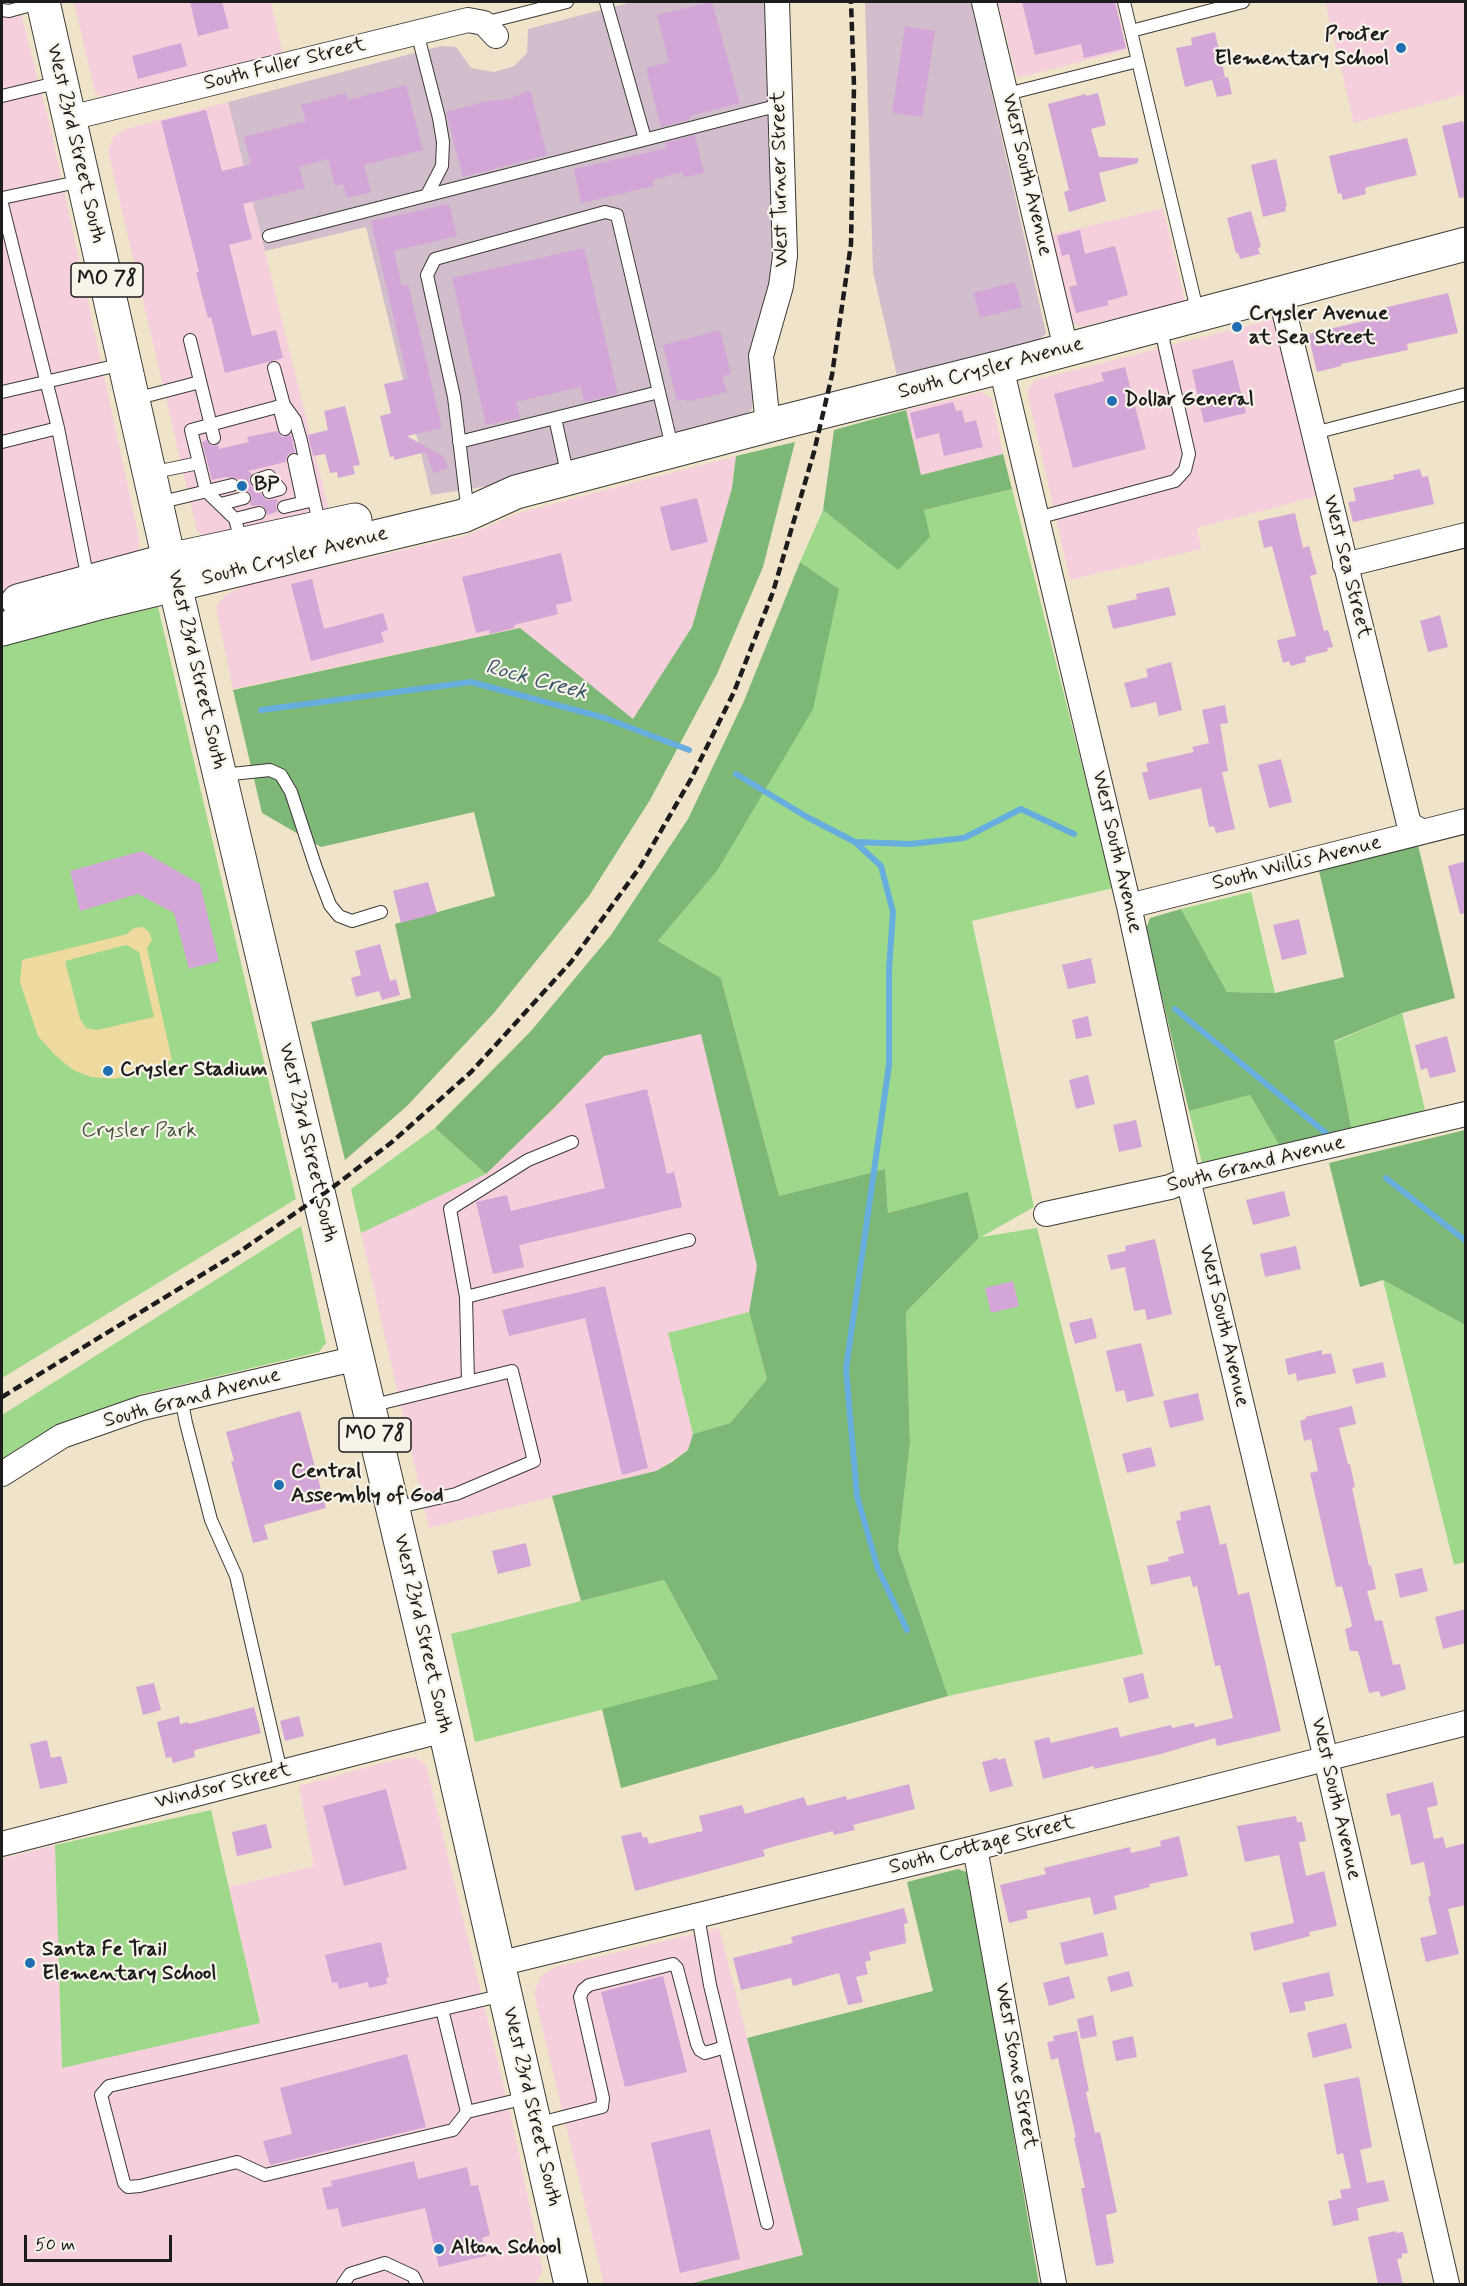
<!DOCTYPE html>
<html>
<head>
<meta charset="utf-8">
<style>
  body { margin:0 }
  #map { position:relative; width:1467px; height:2286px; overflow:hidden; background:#efe4c9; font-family:Mynerve,sans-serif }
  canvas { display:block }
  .frame { position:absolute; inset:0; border:3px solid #1c1c1c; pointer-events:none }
  .scale { position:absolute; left:24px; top:2235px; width:148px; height:27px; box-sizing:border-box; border:3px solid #1c1c1c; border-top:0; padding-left:8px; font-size:18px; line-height:21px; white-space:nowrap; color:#1c1c1c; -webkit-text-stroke:4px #f7f3e8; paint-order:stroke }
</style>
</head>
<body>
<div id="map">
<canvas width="1467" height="2286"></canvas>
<div class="frame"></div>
<div class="scale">50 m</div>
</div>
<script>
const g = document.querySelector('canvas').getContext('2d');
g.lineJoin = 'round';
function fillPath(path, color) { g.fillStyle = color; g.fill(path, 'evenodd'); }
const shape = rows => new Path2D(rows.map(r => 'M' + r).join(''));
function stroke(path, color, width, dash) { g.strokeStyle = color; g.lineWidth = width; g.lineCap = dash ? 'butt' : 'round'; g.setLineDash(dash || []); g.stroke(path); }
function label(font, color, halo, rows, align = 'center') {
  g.font = font + ' Mynerve,sans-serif'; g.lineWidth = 4.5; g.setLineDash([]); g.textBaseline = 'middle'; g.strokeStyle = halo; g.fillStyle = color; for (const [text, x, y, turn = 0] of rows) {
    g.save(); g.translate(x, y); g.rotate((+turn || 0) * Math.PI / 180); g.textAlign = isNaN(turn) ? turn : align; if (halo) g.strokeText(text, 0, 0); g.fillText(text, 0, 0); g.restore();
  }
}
fillPath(shape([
  [2,2,18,2,51,130,139,538,138,554,131,565,2,599],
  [74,2,271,2,283,54,108,99,95,93],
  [998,2,1116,2,1127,50,1017,78],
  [1325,2,1465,2,1465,94,1354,123],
  [228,102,330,514,211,541,197,531,108,151,114,136,129,128],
  [1163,208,1185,301,1080,327,1071,322,1051,235],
  [1274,319,1318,496,1197,528,1201,549,1070,580,1027,391,1035,380],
  [981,392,992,399,1003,454,921,475,906,410],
  [736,456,732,488,692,627,633,720,520,628,233,689,216,607,225,595,247,585,465,536,521,512],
  [701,1033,757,1266,749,1312,668,1333,693,1434,688,1450,656,1471,429,1528,361,1233,486,1174,554,1108,604,1056],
  [416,1757,426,1765,512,2121,543,2271,536,2282,531,2284,2,2284,2,1859,55,1845,62,2068,260,2023,229,1887,314,1866,299,1786,397,1759],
  [719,1928,803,2255,689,2284,604,2284,534,1993,541,1976,555,1967]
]), '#f5cfdb');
fillPath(shape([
  [632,2,766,2,773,143,773,272,757,335,752,409,743,418,488,486,431,495,366,227,265,251,228,102,441,46,456,47,471,68,494,72,514,66,527,53,528,29],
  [865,2,971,2,1046,333,1036,345,898,380,873,272]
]), '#d1bdcc');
fillPath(shape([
  [1012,489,1113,888,972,921,1034,1207,981,1237,1037,1228,1143,1654,948,1696,898,1549,910,1443,906,1312,979,1238,968,1193,888,1213,885,1169,779,1196,721,978,658,941,717,871,839,589,800,562,823,510,898,569,924,510],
  [158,607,296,1199,2,1378,2,644],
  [1251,892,1275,993,1227,992,1181,909],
  [1402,1013,1425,1110,1352,1131,1334,1042],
  [1250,1095,1282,1150,1213,1167,1202,1163,1189,1111],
  [435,1128,486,1174,361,1233,351,1189],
  [301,1226,326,1343,319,1352,142,1394,72,1421,2,1462,2,1415],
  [1383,1280,1465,1325,1465,1562,1454,1565],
  [749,1312,767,1379,730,1423,693,1434,668,1333],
  [664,1580,718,1680,475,1742,451,1634],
  [211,1810,260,2023,62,2068,55,1845]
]), '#9ed88b');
fillPath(shape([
  [906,410,921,475,1003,454,1012,489,924,510,930,537,898,570,823,510,834,430],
  [795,442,763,567,717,674,650,800,589,896,493,1014,407,1106,345,1160,311,1022,411,998,395,924,495,896,474,812,321,847,262,813,233,690,520,628,633,719,692,627,732,488,736,456],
  [800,562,839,589,813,709,717,871,658,941,721,978,779,1196,885,1169,888,1213,968,1192,979,1238,906,1312,910,1443,898,1549,948,1696,621,1788,602,1709,718,1679,664,1580,581,1601,552,1496,656,1471,672,1462,688,1450,693,1434,730,1423,767,1379,749,1312,757,1266,701,1034,604,1056,554,1108,486,1174,435,1128,531,1031,611,935,688,819,744,701],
  [1418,845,1455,998,1402,1013,1334,1041,1352,1131,1282,1150,1250,1095,1189,1111,1146,929,1150,918,1181,909,1227,992,1275,993,1344,977,1319,871],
  [1465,1130,1466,1130,1465,1325,1383,1280,1360,1287,1329,1163],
  [958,1869,969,1873,1039,2284,689,2284,803,2255,747,2038,933,1991,907,1882]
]), '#7eb877');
fillPath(shape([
  [143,927,149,932,152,940,147,948,172,1060,139,1073,114,1079,91,1077,73,1070,55,1055,38,1036,20,982,22,960,127,934,134,928],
  [126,945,139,952,154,1017,97,1030,86,1028,80,1019,65,961]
]), '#eeda9e');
stroke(shape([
  [261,710,471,682,605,718,689,750],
  [736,774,807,817,855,842,881,866,893,912,889,970,889,1065,846,1369,857,1496,878,1569,907,1630],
  [856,842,911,844,964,838,1021,809,1074,834],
  [1175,1009,1332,1138],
  [1386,1178,1466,1241]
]), '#67addd', 6);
fillPath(shape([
  [190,2,222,2,229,28,198,36],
  [712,2,740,103,690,116,691,119,661,127,646,68,669,62,657,15],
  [1022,2,1115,2,1126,48,1084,58,1081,44,1035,55],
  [905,26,935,31,922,117,892,113],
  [1215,32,1225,77,1215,80,1228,77,1232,94,1217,97,1212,80,1185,87,1176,48,1192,45,1191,38],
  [181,43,187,66,138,79,132,56],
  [406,85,423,150,364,165,371,192,347,198,343,184,335,186,328,159,299,167,305,188,243,204,252,239,229,245,252,336,276,330,283,358,225,373,211,317,208,318,196,272,199,272,161,121,206,110,222,171,251,164,244,137,306,121,301,105,346,93,348,100],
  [530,90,547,155,463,177,446,112,488,101,510,99],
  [1098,93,1106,125,1091,129,1099,157,1138,158,1138,163,1099,173,1106,201,1069,212,1064,192,1069,190,1048,104,1086,94,1086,96],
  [1463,121,1466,133,1466,197,1459,198,1442,126],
  [695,135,704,173,684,177,683,172,652,180,654,186,581,203,574,169,667,148,665,143],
  [1407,138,1417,175,1367,187,1365,189,1366,194,1343,200,1341,193,1338,194,1329,156],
  [1276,159,1287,206,1285,207,1286,211,1263,217,1251,165],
  [449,204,457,236,394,251,402,286,408,284,442,428,407,436,444,457,448,468,433,473,426,452,394,460,394,456,390,457,380,416,391,413,384,384,408,379,371,221],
  [1251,211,1261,247,1258,248,1260,254,1240,259,1238,253,1236,253,1227,218],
  [1080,230,1085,254,1115,246,1128,295,1107,301,1109,305,1076,313,1069,287,1077,285,1069,254,1062,256,1057,236],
  [584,248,618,394,584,402,581,387,516,402,520,418,486,425,452,278],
  [1015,282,1022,307,980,318,973,293],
  [1448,293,1458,333,1407,344,1408,350,1341,364,1341,366,1317,372,1308,334,1385,316,1383,308],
  [720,330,731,374,722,376,727,392,686,402,685,399,677,401,663,345],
  [1233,360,1246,413,1204,423,1192,370],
  [1125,367,1146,449,1073,468,1054,394,1104,381,1101,373],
  [953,402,956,411,962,410,965,423,976,420,983,447,944,456,939,433,916,439,910,413],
  [345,406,360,465,353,466,355,474,338,478,337,472,330,473,325,454,313,456,308,435,328,430,324,411],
  [277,431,282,437,291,435,295,452,288,454,286,462,248,471,252,474,249,479,251,486,256,488,263,487,261,494,264,498,267,500,276,499,278,501,276,505,277,512,267,515,264,507,261,505,252,506,250,504,252,496,249,492,238,491,240,484,238,479,225,477,212,480,202,442,206,440,212,446,218,445,219,449,249,442,247,437],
  [1420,469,1422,477,1428,476,1434,504,1353,522,1348,502,1356,501,1353,488,1394,479,1393,475],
  [697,498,708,542,671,551,660,507],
  [1295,513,1303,548,1309,546,1317,574,1310,576,1324,631,1328,630,1333,647,1327,648,1328,651,1305,657,1306,662,1291,666,1289,661,1283,663,1277,640,1296,636,1272,546,1264,548,1258,521],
  [561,553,572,601,556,605,558,614,514,625,514,628,490,634,489,630,476,633,462,577],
  [312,579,324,629,383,613,388,630,381,632,384,642,311,661,291,584],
  [1169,587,1176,615,1113,629,1107,606,1137,599,1136,594],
  [1440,615,1448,647,1428,652,1420,621],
  [1171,662,1182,710,1159,716,1156,702,1131,708,1124,683,1148,677,1146,669],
  [1225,705,1228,723,1220,724,1228,771,1222,772,1235,829,1216,833,1214,826,1209,827,1201,788,1149,800,1142,773,1148,771,1146,763,1194,752,1192,747,1209,743,1202,710],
  [1281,759,1292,802,1269,808,1258,765],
  [142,851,200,884,219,961,189,969,174,913,138,894,80,911,70,871],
  [1466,861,1466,913,1460,914,1448,866],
  [428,882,437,913,401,923,393,891],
  [1299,919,1307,954,1282,960,1273,925],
  [380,944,390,981,396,979,400,995,382,1000,379,991,356,997,351,978,361,975,355,951],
  [1091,958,1096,983,1068,989,1062,965],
  [1088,1016,1092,1036,1076,1039,1072,1020],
  [1447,1036,1456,1072,1430,1078,1427,1068,1421,1070,1415,1045],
  [1088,1075,1095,1104,1076,1109,1069,1080],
  [647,1089,667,1174,674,1172,682,1207,519,1245,524,1267,493,1274,476,1202,507,1195,511,1211,605,1188,585,1104],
  [1136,1120,1142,1147,1119,1152,1113,1125],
  [1284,1191,1290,1216,1253,1225,1246,1200],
  [1155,1239,1172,1314,1147,1320,1145,1309,1134,1311,1125,1267,1111,1270,1107,1255,1126,1251,1125,1246],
  [1296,1246,1301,1269,1265,1277,1260,1254],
  [1013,1281,1019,1306,991,1313,985,1288],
  [605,1286,648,1468,622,1475,585,1318,509,1336,502,1310],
  [1092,1318,1097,1338,1075,1344,1069,1323],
  [1141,1343,1154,1396,1127,1402,1124,1390,1116,1392,1106,1351],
  [1322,1350,1322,1355,1331,1353,1336,1373,1297,1381,1296,1373,1288,1375,1285,1359],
  [1383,1362,1386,1377,1356,1384,1352,1369],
  [1198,1393,1204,1420,1170,1428,1163,1401],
  [1352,1406,1356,1424,1339,1428,1348,1464,1350,1464,1355,1487,1352,1488,1369,1566,1371,1565,1376,1589,1367,1591,1375,1621,1382,1620,1393,1665,1400,1664,1406,1689,1381,1697,1379,1691,1369,1693,1358,1651,1350,1651,1345,1629,1351,1627,1352,1625,1342,1586,1336,1587,1310,1473,1318,1471,1311,1439,1304,1441,1300,1421,1306,1419,1305,1417],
  [300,1411,326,1508,264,1525,268,1539,253,1543,231,1461,234,1461,226,1432],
  [1151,1447,1156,1466,1127,1473,1122,1454],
  [1210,1505,1220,1545,1226,1543,1238,1595,1249,1592,1281,1731,1217,1746,1215,1738,1161,1754,1094,1769,1094,1766,1043,1779,1034,1741,1049,1737,1051,1743,1118,1727,1120,1737,1171,1725,1172,1728,1194,1723,1195,1727,1233,1718,1220,1665,1215,1666,1197,1586,1193,1587,1190,1576,1151,1585,1147,1566,1169,1561,1168,1557,1184,1553,1176,1521,1181,1520,1180,1512],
  [526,1543,531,1566,498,1574,492,1551],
  [1422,1568,1428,1591,1400,1598,1395,1574],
  [1466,1609,1466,1643,1443,1649,1435,1617],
  [1143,1673,1149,1698,1129,1703,1123,1678],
  [154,1683,161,1710,143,1715,136,1687],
  [254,1707,261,1733,195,1750,194,1752,195,1757,173,1763,171,1757,166,1758,157,1722,179,1716,180,1724,188,1722,189,1724],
  [299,1716,304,1736,285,1741,280,1721],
  [47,1740,51,1758,61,1756,68,1783,40,1789,30,1744],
  [997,1758,998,1760,1005,1758,1013,1786,990,1792,982,1762],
  [1433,1782,1438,1805,1427,1808,1434,1839,1443,1837,1446,1848,1466,1843,1466,1905,1448,1909,1459,1954,1426,1962,1420,1938,1437,1934,1428,1897,1431,1896,1424,1862,1411,1865,1400,1814,1391,1816,1386,1794],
  [909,1784,915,1809,853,1825,855,1830,834,1835,833,1831,772,1847,763,1850,765,1856,635,1891,621,1836,641,1832,643,1838,647,1837,649,1844,703,1831,699,1816,742,1805,745,1814,804,1797,807,1806,846,1796,847,1800],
  [386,1789,407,1869,344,1886,323,1806],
  [1296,1816,1297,1822,1302,1822,1306,1841,1299,1842,1306,1876,1324,1871,1337,1926,1309,1932,1310,1936,1254,1951,1250,1933,1294,1923,1279,1855,1245,1862,1237,1826],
  [266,1824,272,1848,237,1856,232,1832],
  [1179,1836,1188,1876,1149,1884,1150,1887,1114,1896,1117,1909,1094,1915,1090,1897,1026,1911,1028,1918,1009,1923,1000,1885,1046,1874,1044,1868,1130,1847,1131,1853,1161,1846,1160,1841],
  [904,1908,908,1923,904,1924,906,1943,869,1952,871,1960,865,1962,868,1974,856,1977,863,2002,848,2005,839,1973,793,1986,791,1978,741,1990,733,1958,793,1943,791,1937],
  [1103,1932,1108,1956,1065,1965,1060,1943],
  [381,1942,389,1977,386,1978,387,1984,369,1988,368,1982,339,1989,337,1982,332,1983,325,1955],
  [1129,1971,1133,1986,1111,1992,1107,1977],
  [1329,1972,1334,1996,1304,2002,1306,2010,1290,2013,1282,1983],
  [663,1976,687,2072,625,2087,601,1992],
  [1069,1976,1075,1998,1049,2006,1043,1983],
  [1093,2015,1097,2036,1081,2039,1077,2019],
  [1346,2023,1352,2048,1313,2058,1307,2033],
  [1077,2031,1089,2091,1086,2092,1095,2133,1100,2132,1117,2212,1106,2215,1114,2263,1096,2266,1081,2188,1085,2188,1074,2138,1076,2137,1058,2058,1051,2060,1047,2042,1054,2041,1053,2036],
  [1133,2036,1137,2057,1116,2061,1112,2041],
  [407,2054,426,2127,270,2165,263,2141,292,2134,280,2088],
  [1359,2077,1372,2147,1360,2150,1367,2183,1384,2180,1389,2201,1357,2208,1359,2220,1333,2226,1328,2201,1342,2198,1340,2190,1351,2188,1343,2153,1337,2155,1324,2084],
  [710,2129,740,2259,680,2273,651,2143],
  [414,2161,418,2179,467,2167,471,2186,478,2185,490,2235,482,2238,486,2256,439,2267,425,2208,342,2227,338,2208,327,2210,322,2188,332,2186,331,2181],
  [1396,2231,1396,2233,1403,2232,1408,2253,1402,2254,1402,2258,1397,2259,1403,2284,1378,2284,1368,2237]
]), '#d3a6d7');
const lane = shape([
  [606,2,645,139],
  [1124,2,1198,314],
  [2,10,9,11,42,2],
  [484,23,567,2],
  [1131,31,1243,2],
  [417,32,439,118,443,142,442,166,427,195],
  [1007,94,1138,61],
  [2,96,60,82],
  [2,198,82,181],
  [2,204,58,428,88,580],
  [269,236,780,105],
  [190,340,214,438],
  [2,392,123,364],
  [135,399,200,382],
  [284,405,295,420,301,441,314,500],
  [279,406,285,429],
  [555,418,568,477],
  [1314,433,1466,394],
  [2,442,58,428],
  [459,442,659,392],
  [294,460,303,502],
  [150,473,199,463],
  [257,480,269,476,280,489,269,492],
  [466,497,454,397,427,275,435,259,605,212,617,215,673,451],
  [158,503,232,485],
  [221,504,244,498],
  [284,507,314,500,320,527],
  [1037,518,1175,481,1185,470,1189,454,1160,326],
  [235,519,259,513],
  [242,544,235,519,206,491,191,430,284,405,274,368],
  [222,775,270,770,281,775,291,792,316,868,330,905,339,916,352,921,381,912],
  [466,1297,689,1240],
  [468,1382,466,1297,450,1209,528,1160,572,1142],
  [181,1398,186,1423,211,1520,236,1576,281,1772],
  [370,1406,512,1371,534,1461,456,1494,394,1508],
  [698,1916,710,1985,767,2223],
  [504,1995,109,2086,101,2095,124,2183,128,2187,140,2186,237,2162,265,2175,453,2130,467,2112,526,2098],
  [442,2009,467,2112],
  [536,2124,602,2107,603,2098,580,1997,583,1990,589,1985,673,1964,677,1968,697,2044,700,2050,705,2053,725,2047],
  [343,2284,350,2274,385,2263,413,2276,417,2284]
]);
const street = shape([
  [984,2,1066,349],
  [70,118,468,20,484,23,496,36],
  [1280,294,1409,824,1423,832],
  [1001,367,1129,906,1188,1179,1326,1759,1447,2284],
  [768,426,761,356,781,286,785,256,777,2],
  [1345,565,1466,535],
  [1129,906,1466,821],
  [1046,1214,1170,1187,1188,1179,1466,1114],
  [2,1474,62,1436,142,1408,358,1358],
  [2,1844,445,1730],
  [975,1848,1054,2284],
  [498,1964,975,1848,1466,1723]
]);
const secondary = shape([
  [18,601,169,560,355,520],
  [2,629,95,604,463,516,516,492,782,422,1001,367,1466,244]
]);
const primary = shape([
  [43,2,169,560,445,1730,571,2284]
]);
stroke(lane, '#3c3a36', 14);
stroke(street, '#3c3a36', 26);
stroke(secondary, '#3c3a36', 35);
stroke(primary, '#3c3a36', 35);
stroke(lane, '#fff', 12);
stroke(street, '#fff', 24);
stroke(secondary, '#fff', 33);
stroke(primary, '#fff', 33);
stroke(shape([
  [2,1397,239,1252,333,1187,392,1142,471,1072,571,962,640,867,691,779,734,692,773,592,814,452,832,375,851,244,854,86,851,2]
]), '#1c1c1c', 4.5, [9, 4.5]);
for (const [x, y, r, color] of [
  [1401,48,6,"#1f6fb2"],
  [1237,327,6,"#1f6fb2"],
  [1112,401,6,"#1f6fb2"],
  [242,486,6,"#1f6fb2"],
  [108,1071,6,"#1f6fb2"],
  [279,1485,6,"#1f6fb2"],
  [30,1963,6,"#1f6fb2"],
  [439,2249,6,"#1f6fb2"]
]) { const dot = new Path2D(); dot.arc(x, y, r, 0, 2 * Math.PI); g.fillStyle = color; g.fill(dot); stroke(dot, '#f7f3e8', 2); }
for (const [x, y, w] of [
  [107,280,72],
  [375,1435,72]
]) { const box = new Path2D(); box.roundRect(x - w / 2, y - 17, w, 34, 4.5); g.fillStyle = '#f7f3e8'; g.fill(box); stroke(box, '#1c1c1c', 1.5); }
label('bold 20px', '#1c1c1c', null, [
  ["MO 78",107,280],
  ["MO 78",375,1435]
]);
label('bold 21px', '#1c1c1c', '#f7f3e8', [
  ["Procter",1389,36,"right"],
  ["Elementary School",1389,60,"right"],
  ["Crysler Avenue",1249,315],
  ["at Sea Street",1249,339],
  ["Dollar General",1124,401],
  ["BP",254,486],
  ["Crysler Stadium",120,1071],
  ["Central",291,1473],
  ["Assembly of God",291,1497],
  ["Santa Fe Trail",42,1951],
  ["Elementary School",42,1975],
  ["Alton School",451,2249]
], 'left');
label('21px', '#1c1c1c', '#f7f3e8', [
  ["South Fuller Street",285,65,-14],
  ["West 23rd Street South",75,144,77],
  ["West South Avenue",1026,175,77],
  ["West Turner Street",781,179,-91],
  ["South Crysler Avenue",991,369,-15],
  ["South Crysler Avenue",295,557,-14],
  ["West Sea Street",1346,567,76],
  ["West 23rd Street South",196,670,77],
  ["West South Avenue",1116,852,77],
  ["South Willis Avenue",1297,864,-14],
  ["West 23rd Street South",307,1143,77],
  ["South Grand Avenue",1256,1165,-14],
  ["West South Avenue",1223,1326,77],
  ["South Grand Avenue",192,1399,-15],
  ["West 23rd Street South",422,1634,77],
  ["Windsor Street",223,1787,-14],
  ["West South Avenue",1335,1799,77],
  ["South Cottage Street",982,1846,-14],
  ["West Stone Street",1015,2066,80],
  ["West 23rd Street South",531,2107,77]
]);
label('21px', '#43543d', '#f7f3e8', [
  ["Crysler Park",139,1132]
]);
label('italic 22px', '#3a5669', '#f7f3e8', [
  ["Rock Creek",536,681,15]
]);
</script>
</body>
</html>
